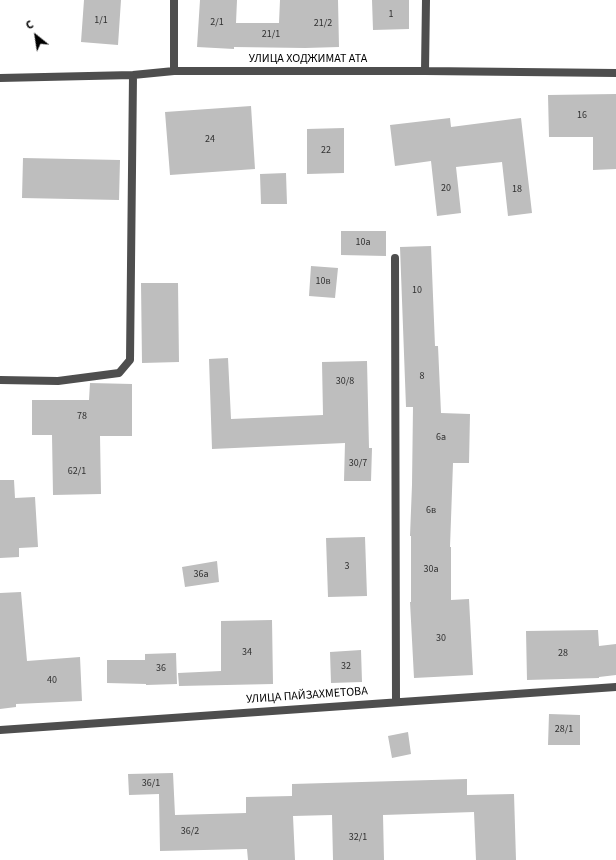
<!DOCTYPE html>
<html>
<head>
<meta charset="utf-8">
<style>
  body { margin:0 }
  #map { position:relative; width:616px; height:860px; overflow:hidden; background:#fff; font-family:"Source Sans 3",sans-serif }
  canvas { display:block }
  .north { position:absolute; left:16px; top:16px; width:40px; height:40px; -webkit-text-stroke:3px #fff; paint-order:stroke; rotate:330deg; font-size:11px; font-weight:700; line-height:16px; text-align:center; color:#000 }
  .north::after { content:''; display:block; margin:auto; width:14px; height:18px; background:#000; clip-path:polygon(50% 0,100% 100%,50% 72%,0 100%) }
</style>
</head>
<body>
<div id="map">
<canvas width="616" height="860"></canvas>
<div class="north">С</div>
</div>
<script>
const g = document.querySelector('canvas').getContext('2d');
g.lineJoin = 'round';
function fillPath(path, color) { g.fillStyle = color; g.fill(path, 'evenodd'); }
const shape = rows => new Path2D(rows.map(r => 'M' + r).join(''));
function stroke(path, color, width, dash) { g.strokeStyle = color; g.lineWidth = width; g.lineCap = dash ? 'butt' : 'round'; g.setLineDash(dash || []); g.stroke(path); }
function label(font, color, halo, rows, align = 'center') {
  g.font = font + ' "Source Sans 3",sans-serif'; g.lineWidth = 3; g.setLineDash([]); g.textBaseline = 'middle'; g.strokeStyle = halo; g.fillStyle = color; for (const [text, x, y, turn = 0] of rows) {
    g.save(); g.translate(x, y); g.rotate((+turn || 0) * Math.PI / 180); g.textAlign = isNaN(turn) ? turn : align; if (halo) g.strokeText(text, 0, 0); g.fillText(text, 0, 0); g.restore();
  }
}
fillPath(shape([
  [84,0,121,0,118,45,81,42],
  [200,0,237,0,236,23,279,23,280,0,338,0,339,47,305,48,234,47,234,49,197,47],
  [372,0,409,0,409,29,373,30],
  [616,94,616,169,593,170,593,137,549,137,548,95],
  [251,106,255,169,170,175,165,112],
  [450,118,451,127,521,118,532,213,508,216,502,162,456,167,461,213,437,216,431,161,395,166,390,125],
  [344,128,344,173,307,174,307,129],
  [23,158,120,160,119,200,22,198],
  [286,173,287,204,261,204,260,174],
  [341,231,386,231,386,256,341,255],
  [431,246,435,346,438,346,441,413,470,414,469,463,453,463,450,547,451,547,451,600,469,599,473,675,414,678,410,602,411,602,411,536,410,536,412,485,413,407,406,407,400,247],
  [311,266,338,268,335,298,309,296],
  [141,283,178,283,179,362,142,363],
  [228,358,231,419,323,415,322,362,367,361,369,448,372,448,371,481,344,481,345,443,212,449,209,359],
  [90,383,132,384,132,436,100,436,101,494,53,495,52,435,32,435,32,400,89,400],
  [0,480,14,480,15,498,35,497,38,547,19,548,19,557,0,558],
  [365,537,367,596,328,597,326,538],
  [217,561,219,582,185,587,182,567],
  [21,592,27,661,80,657,82,701,16,704,16,707,0,709,0,593],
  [272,620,273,684,179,686,178,673,221,671,221,621],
  [598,630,599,646,616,644,616,675,599,677,599,678,527,680,526,631],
  [361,650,362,682,331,683,330,652],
  [176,653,177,684,146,685,146,684,107,683,107,660,145,660,145,654],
  [549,714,580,715,580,745,548,745],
  [408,732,411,754,392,758,388,736],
  [173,773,175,815,246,813,246,797,292,796,292,784,467,779,467,795,514,794,516,860,476,860,474,812,383,815,384,860,333,860,332,815,293,816,295,860,248,860,247,849,160,851,159,794,129,795,128,774]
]), '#bebebe');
stroke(shape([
  [174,71,174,0],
  [425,71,426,0],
  [0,78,133,75,174,71,425,71,616,73],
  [395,258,396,702],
  [0,380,58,381,119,373,130,360,133,75],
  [0,730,616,687]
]), '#4e4e4e', 8);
label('10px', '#303030', null, [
  ["1",391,15],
  ["1/1",101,21],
  ["2/1",217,23],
  ["21/2",323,24],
  ["21/1",271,35],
  ["16",582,116],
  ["24",210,140],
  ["22",326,151],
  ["20",446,189],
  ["18",517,190],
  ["10а",363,243],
  ["10в",323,282],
  ["10",417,291],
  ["8",422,377],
  ["30/8",345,382],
  ["78",82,417],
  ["6а",441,438],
  ["30/7",358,464],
  ["62/1",77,472],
  ["6в",431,511],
  ["3",347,567],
  ["30а",431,570],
  ["36а",201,575],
  ["30",441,639],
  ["34",247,653],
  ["28",563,654],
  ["32",346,667],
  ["36",161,669],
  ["40",52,681],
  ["28/1",564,730],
  ["36/1",151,784],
  ["36/2",190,832],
  ["32/1",358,838]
]);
label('12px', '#000', '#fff', [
  ["УЛИЦА ХОДЖИМАТ АТА",308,59],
  ["УЛИЦА ПАЙЗАХМЕТОВА",307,696,-4]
]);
</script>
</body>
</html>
